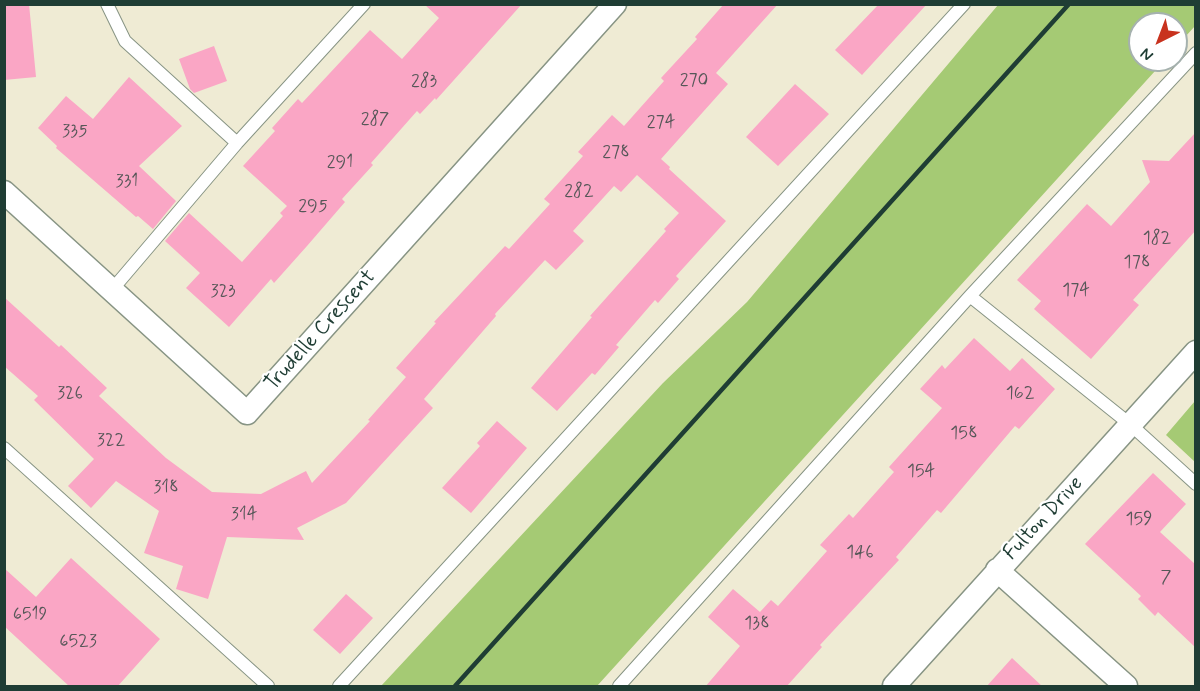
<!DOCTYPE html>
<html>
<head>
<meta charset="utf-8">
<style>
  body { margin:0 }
  #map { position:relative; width:1200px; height:691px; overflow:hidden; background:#efebd4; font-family:Mynerve,sans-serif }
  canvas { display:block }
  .frame { position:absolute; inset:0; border:6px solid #1f3d34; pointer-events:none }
  .north { position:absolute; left:1128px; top:12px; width:60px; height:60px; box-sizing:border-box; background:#fff; border:2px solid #a5b1ae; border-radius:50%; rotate:222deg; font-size:16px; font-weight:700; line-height:24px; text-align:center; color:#1f3d34 }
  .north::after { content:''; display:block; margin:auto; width:21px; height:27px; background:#c8321e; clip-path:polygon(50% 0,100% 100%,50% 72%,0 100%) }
</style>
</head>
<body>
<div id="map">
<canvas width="1200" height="691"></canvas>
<div class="frame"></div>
<div class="north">N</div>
</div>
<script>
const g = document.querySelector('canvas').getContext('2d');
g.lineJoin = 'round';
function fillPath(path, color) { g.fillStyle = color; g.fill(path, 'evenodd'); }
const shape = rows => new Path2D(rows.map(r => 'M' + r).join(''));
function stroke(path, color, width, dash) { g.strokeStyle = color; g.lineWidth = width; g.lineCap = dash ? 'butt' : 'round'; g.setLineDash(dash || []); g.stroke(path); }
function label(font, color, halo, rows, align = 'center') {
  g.font = font + ' Mynerve,sans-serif'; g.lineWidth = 4.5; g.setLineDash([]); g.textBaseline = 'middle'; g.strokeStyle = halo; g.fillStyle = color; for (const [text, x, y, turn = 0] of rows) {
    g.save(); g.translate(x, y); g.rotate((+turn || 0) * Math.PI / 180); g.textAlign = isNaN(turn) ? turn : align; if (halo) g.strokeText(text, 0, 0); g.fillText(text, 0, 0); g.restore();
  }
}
fillPath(shape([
  [998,5,1195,5,1195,26,1176,47,1176,24,1140,24,1140,60,1165,60,597,686,381,686,663,383,747,302],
  [1195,401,1195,462,1166,435]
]), '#a5ca74');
fillPath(shape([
  [4,4,29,4,36,77,4,80],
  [424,4,522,4,436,100,435,98,420,114,417,111,371,163,373,165,342,199,345,202,307,246,274,283,271,279,229,327,186,288,200,273,165,241,189,213,242,262,283,216,280,213,287,206,243,166,275,131,272,128,298,99,302,103,370,30,402,59,439,18],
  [724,4,778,4,716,73,728,84,661,159,670,167,669,169,726,221,676,276,679,279,658,303,655,300,616,345,619,347,595,375,592,373,557,411,531,388,592,317,590,316,666,231,664,229,679,213,637,175,621,192,614,186,573,231,584,241,556,270,545,260,495,314,496,316,424,399,433,408,346,503,297,528,304,540,227,537,208,599,176,589,183,566,144,553,159,511,116,481,91,508,68,486,94,459,34,400,38,396,4,366,4,297,59,347,61,345,107,388,99,396,166,458,212,492,261,494,306,471,312,483,370,421,368,420,406,377,396,368,436,323,434,322,505,246,509,249,550,204,544,199,583,156,578,152,612,115,624,126,664,81,661,78,697,39,695,37],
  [879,4,927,4,862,75,835,50],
  [214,46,227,81,194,93,190,89,179,59],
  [129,77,182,126,139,166,176,201,153,229,138,216,136,217,56,148,57,146,38,128,66,96,93,119],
  [795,84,829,114,778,166,746,137],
  [1196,132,1196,230,1133,300,1139,305,1091,359,1034,309,1041,301,1017,280,1087,204,1111,226,1150,182,1142,160,1169,161],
  [974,338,1010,371,1022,358,1055,389,1019,429,1015,426,941,513,937,510,896,557,899,560,820,645,822,647,786,687,705,687,740,646,708,617,733,589,760,612,771,600,778,606,827,551,820,545,849,514,853,518,894,472,889,467,942,408,920,389,942,365,945,369],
  [497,421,527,448,471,513,442,488,480,446,477,443],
  [1153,473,1186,504,1160,532,1196,565,1196,648,1158,612,1155,616,1138,599,1141,596,1085,544],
  [71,558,160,639,117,687,70,687,4,626,4,568,36,597],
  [346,594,373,618,340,654,313,630],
  [1012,658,1043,687,986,687]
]), '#faa6c5');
const service = shape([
  [107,4,125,41,237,143],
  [111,291,237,143,364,4],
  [970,296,1131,425,1196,484],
  [4,448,268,686],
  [339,686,964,4],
  [619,686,970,296,1196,53]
]);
const minor = shape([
  [4,192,247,413,615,4],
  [997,570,1126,686],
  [894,686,1196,352]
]);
stroke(service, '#879484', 14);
stroke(minor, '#879484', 25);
stroke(service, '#fff', 12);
stroke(minor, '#fff', 22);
stroke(shape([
  [455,686,1069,4]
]), '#1f3d34', 4.5);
label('18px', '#565758', null, [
  ["270",694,81],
  ["283",424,82],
  ["287",375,120],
  ["274",661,123],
  ["335",75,132],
  ["278",616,153],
  ["291",340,163],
  ["331",127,182],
  ["282",579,192],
  ["295",313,207],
  ["182",1157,239],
  ["178",1137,263],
  ["174",1076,291],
  ["323",223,292],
  ["326",70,394],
  ["162",1020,394],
  ["158",964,434],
  ["322",111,441],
  ["154",921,472],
  ["318",166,488],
  ["314",244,515],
  ["159",1139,520],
  ["146",860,553],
  ["7",1166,578],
  ["6519",30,615],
  ["138",757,624],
  ["6523",78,642]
]);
label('21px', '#1f3d34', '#fff', [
  ["Trudelle Crescent",321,331,-48],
  ["Fulton Drive",1044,519,-47]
]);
</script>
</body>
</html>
